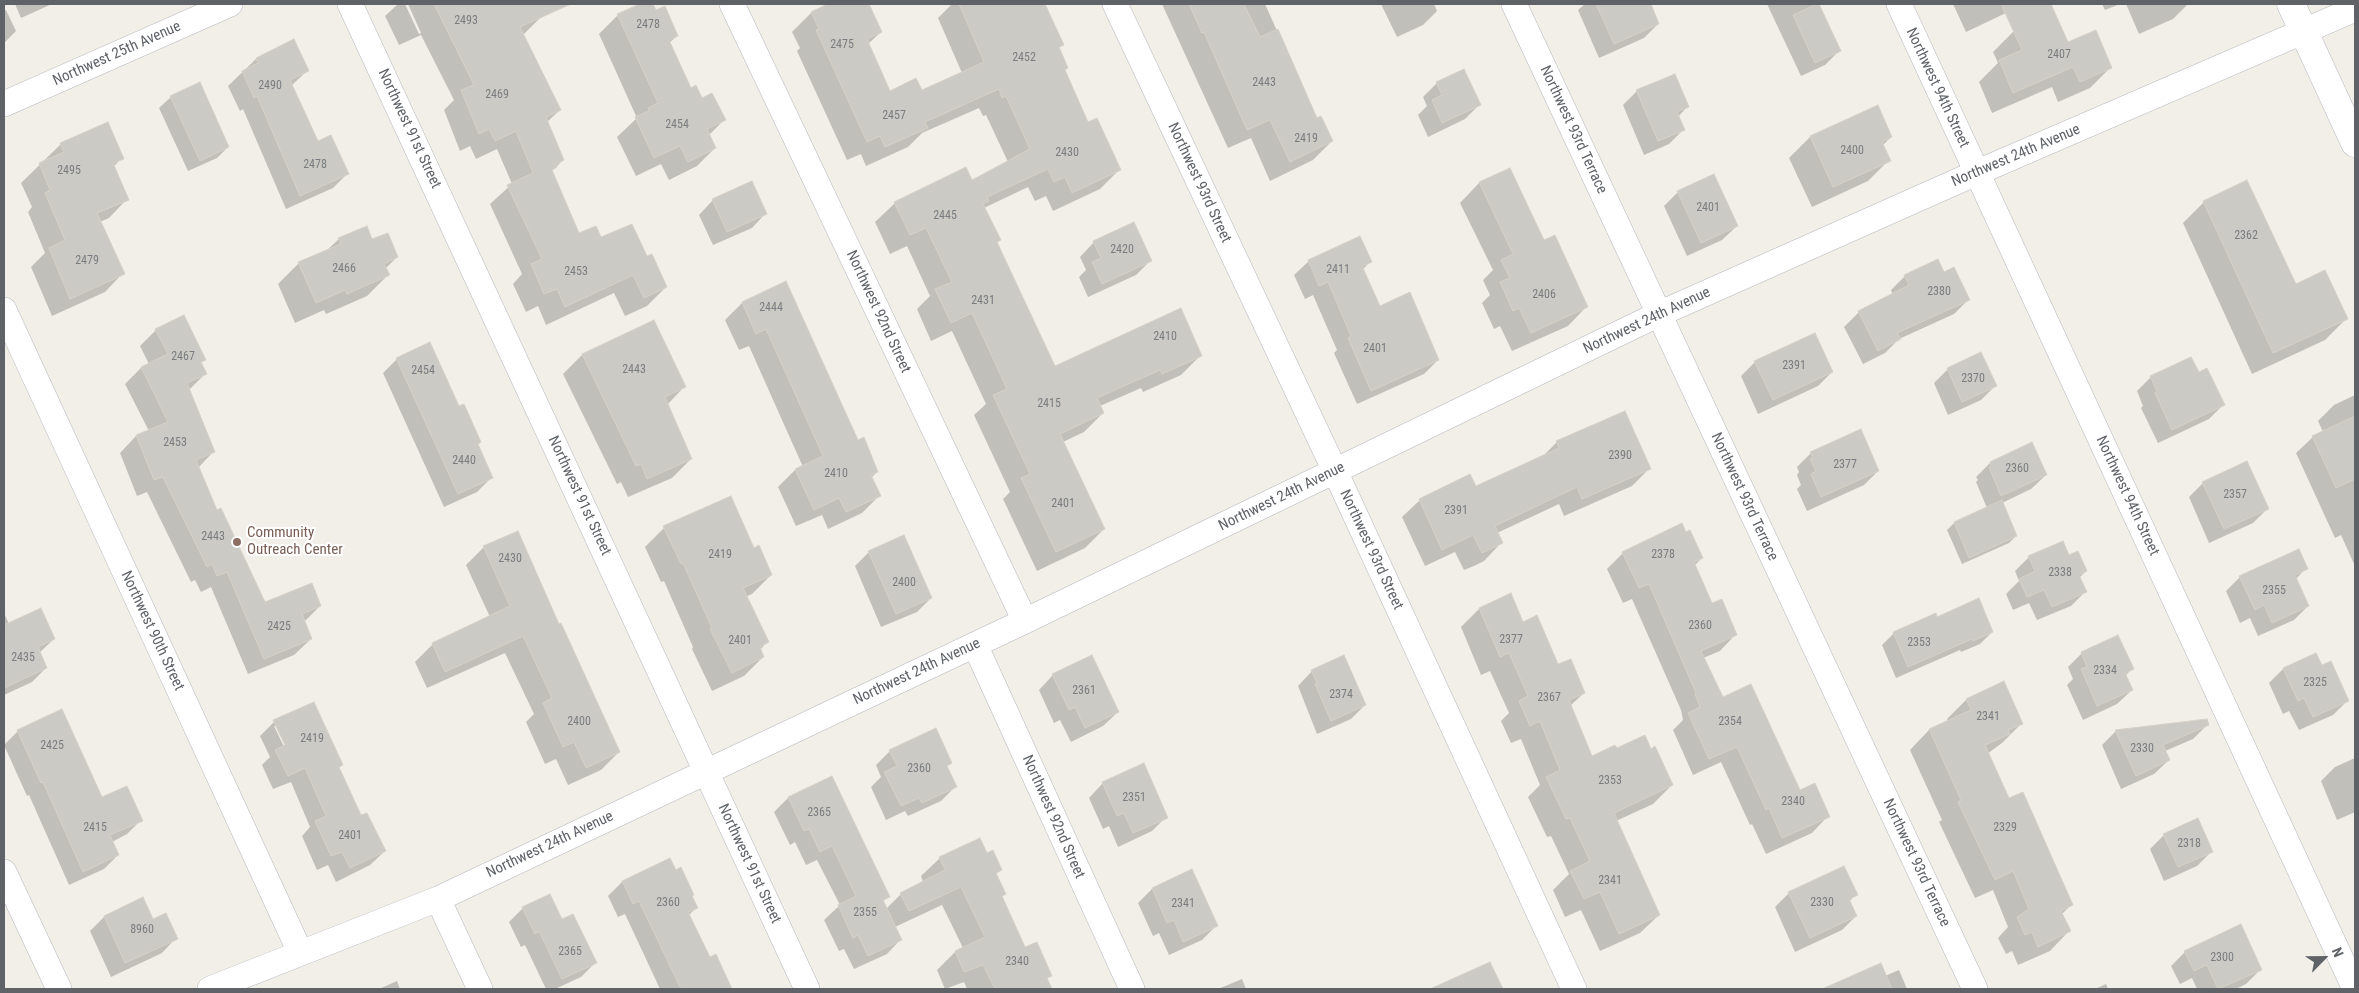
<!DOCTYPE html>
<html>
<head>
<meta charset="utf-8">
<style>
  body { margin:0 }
  #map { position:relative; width:2359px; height:993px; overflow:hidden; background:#f1efe8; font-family:"Roboto Condensed",sans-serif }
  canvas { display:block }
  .frame { position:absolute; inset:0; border:5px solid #5f6368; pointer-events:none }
  .north { position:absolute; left:2299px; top:933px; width:50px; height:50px; -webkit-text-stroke:4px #fff; paint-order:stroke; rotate:67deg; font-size:14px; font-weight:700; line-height:20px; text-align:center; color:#5f6368 }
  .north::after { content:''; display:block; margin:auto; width:18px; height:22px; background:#5f6368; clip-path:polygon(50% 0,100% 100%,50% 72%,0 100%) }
</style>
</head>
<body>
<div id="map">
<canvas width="2359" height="993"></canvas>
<div class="frame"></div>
<div class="north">N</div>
</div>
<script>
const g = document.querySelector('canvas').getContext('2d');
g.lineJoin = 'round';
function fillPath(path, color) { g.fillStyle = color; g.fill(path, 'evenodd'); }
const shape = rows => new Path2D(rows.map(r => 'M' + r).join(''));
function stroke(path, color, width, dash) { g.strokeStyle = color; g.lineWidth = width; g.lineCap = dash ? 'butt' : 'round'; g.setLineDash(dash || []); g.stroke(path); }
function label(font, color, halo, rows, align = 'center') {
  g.font = font + ' "Roboto Condensed",sans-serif'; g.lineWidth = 4; g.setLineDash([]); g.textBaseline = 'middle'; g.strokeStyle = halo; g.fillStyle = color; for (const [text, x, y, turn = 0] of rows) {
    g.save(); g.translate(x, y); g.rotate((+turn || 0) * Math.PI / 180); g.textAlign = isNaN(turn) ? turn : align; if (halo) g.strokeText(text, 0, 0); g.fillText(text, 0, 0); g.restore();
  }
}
fillPath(shape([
  [15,4,52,4,21,18],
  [398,4,543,4,538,6,542,16,523,35,560,110,547,122,563,160,552,171,579,235,601,238,647,258,666,287,647,306,625,316,614,293,546,325,538,306,526,312,513,284,522,274,490,204,512,184,497,149,476,159,470,146,460,151,444,110,454,100,421,35,399,45,385,16],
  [405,4,408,4,421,33,419,34],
  [643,4,651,4,655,12,677,36,669,43,691,89,724,120,709,135,715,148,697,166,669,180,661,164,636,176,617,137,637,118,599,34,618,15],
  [831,4,868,4,881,32,868,44,889,92,921,91,962,73,938,18,952,4,1044,4,1063,45,1058,49,1064,71,1087,124,1119,170,1100,189,1053,211,1046,196,1035,201,1028,187,984,208,1000,240,996,243,1055,368,1201,355,1181,375,1143,392,1141,388,1100,406,1103,413,1084,432,1063,442,1104,529,1085,548,1037,571,1003,499,1010,492,974,415,986,404,952,331,931,341,917,309,930,296,907,246,890,254,875,222,895,203,971,182,1008,162,986,115,983,116,979,108,922,133,908,147,866,166,861,154,847,160,797,51,800,48,792,32,811,13],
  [1162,4,1265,4,1317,120,1332,141,1313,160,1270,181,1251,138,1228,148],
  [1381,4,1434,4,1437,11,1423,25,1397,37],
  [1585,4,1651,4,1650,5,1658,24,1644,38,1599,58,1578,10],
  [1767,4,1814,4,1839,51,1825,65,1801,76],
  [1953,4,2016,4,2006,13,1966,32],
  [2102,4,2120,4,2105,10],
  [2126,4,2187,4,2187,5,2173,19,2139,34],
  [6,10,16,31,4,43,4,11],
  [2014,31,2068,44,2111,67,2090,88,2058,102,2052,87,1992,113,1979,82,1998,63,1993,52],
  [293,41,307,71,291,86,317,142,347,174,333,188,286,209,243,109,240,111,228,86,256,59],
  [1437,83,1479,105,1465,119,1428,137,1418,115,1427,106,1423,97],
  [1637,91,1687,107,1678,117,1683,130,1669,144,1644,155,1623,105],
  [171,97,228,147,217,158,188,171,159,108],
  [1877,106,1891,137,1883,145,1889,160,1868,181,1812,207,1789,158,1810,137],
  [61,144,122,158,113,167,127,199,109,218,100,222,123,273,105,292,52,316,31,267,45,253,28,212,32,207,21,183],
  [1510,169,1544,241,1587,306,1568,326,1512,351,1500,326,1494,329,1482,303,1490,295,1483,280,1493,270,1460,203,1479,183],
  [1678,192,1737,226,1722,240,1687,256,1664,206],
  [713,200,766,213,752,228,713,245,699,215],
  [2204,202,2295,286,2346,319,2325,340,2252,374,2183,223],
  [339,239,372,241,397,257,385,269,388,275,367,296,326,314,324,310,295,323,278,284,299,263,326,251],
  [1094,242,1150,261,1136,275,1088,297,1079,277,1086,270,1080,257],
  [1309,261,1370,262,1362,270,1380,308,1438,360,1424,374,1357,404,1334,353,1337,350,1313,295,1305,299,1294,275],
  [1943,274,1968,300,1954,314,1899,339,1885,353,1863,364,1844,327,1859,312,1893,295,1891,290,1905,276],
  [786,283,857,442,877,472,871,478,879,496,862,513,828,529,822,515,796,526,778,487,795,470,803,467,749,346,739,350,725,320,742,303],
  [156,330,204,360,200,364,205,374,189,390,214,451,198,468,216,512,264,604,320,606,304,622,311,639,294,655,248,674,211,587,201,592,195,580,191,582,147,492,137,496,120,453,136,436,149,431,125,384,141,368,149,364,140,346],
  [582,355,685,386,667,405,691,459,672,478,628,497,621,482,617,484,563,374],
  [397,359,477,445,492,477,477,492,444,507,383,373],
  [1755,362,1832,372,1818,386,1758,414,1741,376],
  [1948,369,1995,386,1981,400,1948,415,1934,383],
  [2198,374,2223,405,2209,419,2158,443,2141,408,2143,406,2137,391,2151,377],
  [2355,395,2355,564,2354,564,2341,535,2335,538,2296,453,2313,437,2323,432,2318,421,2334,405],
  [1557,442,1649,469,1632,486,1564,516,1559,504,1497,533,1501,543,1484,561,1474,566,1464,570,1455,552,1425,566,1402,517,1420,500,1476,488,1542,457],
  [1811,453,1878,471,1864,485,1807,511,1797,489,1801,485,1797,475,1799,472,1797,467],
  [1990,463,2046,475,2031,489,2002,503,2016,536,2009,543,1962,564,1947,530,1954,523,1987,508,1976,482,1978,480,1976,477],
  [2203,483,2267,509,2253,523,2209,543,2189,497],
  [664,528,753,549,771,575,752,594,745,597,767,642,760,650,763,657,744,676,712,691,692,649,693,647,664,581,661,582,645,547],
  [484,547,558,626,619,752,601,770,568,785,556,759,545,764,526,722,534,714,505,653,427,688,415,662,433,644,490,617,466,565],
  [869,552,931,598,917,612,881,627,855,566],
  [1623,553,1702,558,1694,566,1712,605,1736,634,1720,651,1703,658,1722,699,1799,792,1828,816,1812,833,1766,854,1752,824,1750,825,1721,762,1693,775,1673,730,1683,720,1681,710,1632,599,1623,603,1607,569],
  [2029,557,2069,557,2086,571,2079,578,2085,592,2071,606,2037,620,2029,603,2013,610,2006,594,2019,581,2015,571],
  [2306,568,2296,579,2308,606,2294,620,2258,636,2250,618,2240,623,2226,591,2240,577],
  [1479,609,1523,623,1558,666,1584,693,1570,706,1592,757,1616,750,1651,750,1672,785,1653,804,1616,821,1659,915,1640,933,1600,951,1581,910,1565,917,1553,890,1569,874,1551,836,1547,837,1528,797,1540,785,1521,739,1511,743,1501,721,1509,713,1490,671,1481,675,1461,627],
  [4,613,9,624,54,639,39,653,46,668,32,682,4,695],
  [1937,618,1992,632,1980,644,1961,652,1960,650,1896,678,1882,645,1894,633],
  [2082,653,2132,669,2125,676,2132,690,2117,704,2083,720,2067,685,2073,679,2068,667],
  [2315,655,2321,667,2347,701,2333,715,2299,730,2289,711,2283,714,2269,683,2283,669],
  [1312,671,1365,705,1351,719,1317,734,1298,686],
  [1053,675,1118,712,1103,726,1071,742,1060,720,1054,723,1039,690],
  [2004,683,2022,723,2002,743,1987,754,2008,800,2071,905,2061,915,2069,931,2050,951,2018,965,2012,951,2006,954,1998,938,2008,927,1993,890,1975,898,1939,822,1942,820,1910,750,1929,730,1948,722,1947,719,1966,700],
  [274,722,342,765,338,769,360,817,385,851,370,865,336,882,328,865,317,870,302,836,310,827,291,782,273,789,262,765,270,757,260,736],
  [274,726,277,726,288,750,286,751],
  [2207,725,2193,739,2165,751,2169,760,2154,774,2121,789,2102,745,2116,731],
  [18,731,101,799,141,820,127,834,112,842,118,855,104,869,69,885,29,795,27,796,4,745],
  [890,751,951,763,946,767,955,787,941,801,908,816,905,811,886,820,871,787,881,777,876,765],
  [2355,758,2355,812,2337,820,2321,781,2335,767],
  [831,777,888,896,883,902,886,909,901,894,923,882,921,876,940,858,986,854,1001,870,995,875,1004,894,1001,897,1025,949,1051,975,1046,980,1050,989,967,989,964,982,945,989,937,970,955,952,963,948,942,905,895,927,901,939,887,954,854,969,844,949,839,951,824,920,840,905,817,860,806,865,795,842,790,845,774,812,788,798],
  [1103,783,1166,817,1152,831,1118,847,1109,826,1103,829,1089,798],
  [2164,835,2211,852,2197,866,2164,881,2150,849],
  [1191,871,1216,926,1202,940,1169,955,1159,933,1153,936,1138,903,1152,889],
  [622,882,696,908,688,916,709,959,715,956,730,989,660,989,625,914,618,917,608,896],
  [1789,893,1856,894,1849,902,1856,916,1842,930,1795,952,1775,907],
  [142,899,153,921,176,938,162,953,111,977,90,931,104,917],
  [523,908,561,921,595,963,581,977,555,989,546,989,525,945,521,947,509,922],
  [2185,952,2260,970,2246,984,2236,989,2197,989,2192,978,2180,984,2171,966],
  [1489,964,1501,989,1433,989],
  [1899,970,1907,989,1834,989,1841,982,1885,976],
  [1242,979,1246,989,1218,989],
  [397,981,400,989,379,989],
  [2106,984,2108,989,2095,989]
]), '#0003');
const building = shape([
  [434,4,571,4,520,27,561,110,546,117,564,160,556,164,557,167,552,170,579,233,596,226,601,237,632,224,647,256,652,254,667,287,644,298,633,275,565,307,557,289,544,294,531,264,542,259,507,185,533,173,516,131,495,141,489,129,479,134,461,90,474,85,434,4],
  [640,4,653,4,656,10,665,6,678,36,669,40,691,88,696,85,702,98,712,93,726,120,707,129,716,148,688,162,680,146,654,158,635,117,649,111,648,108,658,103,617,14,640,4],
  [828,4,869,4,882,32,867,39,890,91,916,78,922,90,984,62,959,4,1045,4,1064,45,1059,47,1068,68,1065,70,1088,122,1097,118,1121,170,1072,193,1065,177,1054,182,1048,169,987,197,989,201,983,204,1001,240,997,242,1055,366,1181,308,1202,356,1162,374,1160,370,1097,398,1104,413,1060,434,1105,529,1056,552,1021,478,1030,474,993,395,1007,389,972,313,951,323,935,289,952,282,926,228,910,235,894,202,966,167,972,180,1030,149,1006,96,1002,98,999,89,925,122,928,128,885,147,880,136,867,142,816,30,819,29,811,12,828,4],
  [1189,4,1244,4,1260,37,1278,29,1317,118,1321,116,1333,141,1290,162,1270,120,1247,130,1204,32,1202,33,1189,4],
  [1596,4,1651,4,1659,24,1614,44,1596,4],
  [1817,4,1819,4,1841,51,1815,63,1793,15,1817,4],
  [2001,4,2051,4,2068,42,2096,30,2112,68,2080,82,2073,67,2013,93,1999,60,2022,50,2001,4],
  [294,39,309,71,290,80,318,141,331,135,349,174,300,196,257,96,254,98,242,71,258,63,256,58,294,39],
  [1464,69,1481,105,1442,123,1432,100,1442,95,1436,82,1464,69],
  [1675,74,1689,107,1677,112,1685,130,1658,141,1636,90,1675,74],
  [200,82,229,147,200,161,170,96,200,82],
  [1878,105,1892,137,1882,142,1891,161,1833,187,1810,136,1878,105],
  [108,122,124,159,113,163,129,200,97,213,125,274,70,299,49,248,65,240,45,193,50,190,39,163,64,152,60,143,108,122],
  [1510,168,1544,240,1555,235,1588,307,1531,333,1519,308,1513,311,1500,282,1510,278,1501,260,1513,254,1479,182,1510,168],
  [1714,174,1738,226,1701,243,1677,191,1714,174],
  [2247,180,2296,284,2325,270,2348,319,2273,353,2203,201,2247,180],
  [752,181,767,214,727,232,712,199,752,181],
  [1134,222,1152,261,1102,284,1092,262,1101,258,1093,241,1134,222],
  [367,226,372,239,388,233,398,257,384,264,390,275,347,294,345,290,316,303,298,262,341,244,338,238,367,226],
  [1360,236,1372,262,1362,266,1380,306,1410,292,1439,360,1371,391,1348,338,1351,336,1328,282,1319,286,1308,260,1360,236],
  [1938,259,1944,272,1954,267,1970,300,1897,333,1901,339,1878,351,1858,311,1909,285,1904,275,1938,259],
  [786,281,858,440,864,437,878,472,871,475,881,496,846,512,839,498,814,510,795,469,823,456,766,329,756,334,742,302,786,281],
  [184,315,206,360,201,362,207,374,187,383,215,452,196,460,217,510,221,508,265,602,312,583,321,606,302,614,312,639,264,659,227,572,217,576,212,564,207,567,163,477,154,480,136,435,168,422,141,367,168,354,155,329,184,315],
  [654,320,686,387,665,397,692,459,647,479,641,464,636,466,582,354,654,320],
  [1815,333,1833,372,1773,400,1754,361,1815,333],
  [430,342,459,406,464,404,481,442,478,444,493,478,458,494,396,358,430,342],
  [1981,352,1997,386,1962,402,1947,368,1981,352],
  [2191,357,2199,372,2207,368,2225,405,2172,430,2155,393,2157,391,2150,376,2191,357],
  [1625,411,1651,469,1582,499,1577,487,1495,526,1503,543,1482,553,1473,535,1442,550,1419,499,1470,474,1476,486,1559,448,1556,441,1625,411],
  [2355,416,2355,479,2336,488,2312,436,2355,416],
  [1861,429,1879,471,1821,497,1811,474,1816,471,1810,459,1813,458,1810,452,1861,429],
  [2032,442,2047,475,2001,496,1989,467,1991,466,1990,462,2032,442],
  [2247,461,2269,509,2224,529,2202,482,2247,461],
  [731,496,754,548,759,545,772,575,743,588,769,642,760,647,764,657,732,673,710,629,712,628,683,563,681,564,663,526,731,496],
  [2002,500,2017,536,1969,558,1954,522,2002,500],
  [1682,523,1686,532,1690,530,1703,558,1694,562,1712,603,1722,599,1737,635,1701,651,1723,697,1751,684,1800,790,1815,783,1830,817,1782,838,1769,808,1766,810,1737,747,1709,759,1688,713,1700,707,1695,694,1696,693,1649,584,1639,588,1622,552,1682,523],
  [518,531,559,624,561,623,620,752,586,768,574,742,563,747,543,703,552,698,523,636,445,672,432,643,510,606,483,546,518,531],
  [904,535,932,598,896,614,868,551,904,535],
  [2063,541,2069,555,2078,551,2087,571,2079,575,2087,592,2052,607,2044,590,2027,597,2019,579,2035,571,2028,556,2063,541],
  [2299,549,2308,569,2295,575,2309,606,2272,623,2264,605,2255,610,2239,576,2299,549],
  [1511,593,1523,622,1537,615,1558,664,1571,659,1585,693,1569,700,1592,756,1615,745,1617,748,1645,735,1651,749,1655,746,1673,785,1614,813,1660,915,1619,934,1600,892,1584,899,1570,871,1590,861,1570,818,1566,819,1546,777,1560,770,1540,721,1530,726,1519,701,1528,696,1509,653,1500,657,1479,608,1511,593],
  [1979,598,1993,632,1973,641,1972,639,1908,667,1893,632,1936,613,1937,617,1979,598],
  [41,608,55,639,38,647,47,668,4,688,4,625,41,608],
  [2118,635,2134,669,2125,673,2133,690,2097,706,2081,669,2087,667,2081,652,2118,635],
  [2316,653,2322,665,2331,661,2349,701,2313,717,2304,698,2298,701,2283,668,2316,653],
  [1092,655,1119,712,1085,728,1075,707,1069,710,1052,674,1092,655],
  [1344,655,1366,705,1331,721,1315,684,1317,683,1311,670,1344,655],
  [2004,681,2023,724,2008,730,2010,734,1985,745,2009,798,2023,792,2073,905,2061,911,2071,931,2038,947,2032,932,2025,935,2017,917,2029,909,2013,871,1995,880,1958,802,1961,800,1929,729,1971,710,1966,699,2004,681],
  [314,702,343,765,339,767,361,815,367,813,386,851,350,868,342,852,331,856,315,821,326,816,305,768,288,776,275,750,285,745,273,720,314,702],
  [62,709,102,797,127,786,143,821,110,835,119,855,83,872,43,782,41,783,17,730,62,709],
  [2207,719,2209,725,2163,745,2170,760,2136,776,2115,730,2207,719],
  [936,728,952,763,947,766,957,787,922,803,919,798,901,806,884,772,897,766,889,750,936,728],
  [1144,763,1168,818,1133,833,1124,813,1117,816,1102,782,1144,763],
  [832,776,890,897,883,900,902,940,868,956,858,935,853,938,838,905,856,896,832,846,820,852,809,829,804,831,788,797,832,776],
  [2198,818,2213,852,2178,867,2163,834,2198,818],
  [980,838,987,853,993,850,1002,870,996,873,1006,894,1002,896,1025,947,1037,942,1052,976,1047,978,1052,989,995,989,983,965,964,972,955,951,985,937,961,887,909,911,900,893,945,870,939,857,980,838],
  [670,858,676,870,681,867,694,895,692,896,698,908,688,912,710,957,716,954,732,989,681,989,639,901,633,904,622,881,670,858],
  [1844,866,1858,895,1849,899,1857,916,1810,938,1788,892,1844,866],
  [1192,869,1218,926,1183,942,1174,920,1167,923,1152,888,1192,869],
  [550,894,562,919,573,914,597,963,562,979,539,931,535,934,522,907,550,894],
  [143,897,153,919,166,913,178,939,125,963,104,916,143,897],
  [2241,924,2262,970,2218,989,2207,965,2194,971,2184,951,2241,924],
  [1490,962,1503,989,1430,989,1490,962],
  [1881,963,1892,989,1822,989,1881,963]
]);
fillPath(building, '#cccac5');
stroke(building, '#d6d1c6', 1);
const minor = shape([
  [350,4,807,989],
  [732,4,1025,621],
  [1115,4,1335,471,1574,989],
  [1514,4,1975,989],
  [1899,4,2355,989],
  [4,104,230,4],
  [4,310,300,952],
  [975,645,1132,989],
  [4,872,59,989],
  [438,899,480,989],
  [210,989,438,899,1025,621,1659,314,1976,173,2355,9]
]);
const secondary = shape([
  [2291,4,2355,143]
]);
stroke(minor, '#b5b8bc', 26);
stroke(secondary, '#b6babf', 29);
stroke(minor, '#fff', 25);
stroke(secondary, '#fff', 28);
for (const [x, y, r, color] of [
  [237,542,5,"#8d6e63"]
]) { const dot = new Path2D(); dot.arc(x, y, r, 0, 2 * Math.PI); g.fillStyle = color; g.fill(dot); stroke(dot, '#fff', 2); }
label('12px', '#7a7d7f', null, [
  ["2493",466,21],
  ["2478",648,25],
  ["2475",842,45],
  ["2407",2059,55],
  ["2452",1024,58],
  ["2443",1264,83],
  ["2490",270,86],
  ["2469",497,95],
  ["2457",894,116],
  ["2454",677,125],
  ["2419",1306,139],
  ["2400",1852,151],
  ["2430",1067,153],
  ["2478",315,165],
  ["2495",69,171],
  ["2401",1708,208],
  ["2445",945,216],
  ["2362",2246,236],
  ["2420",1122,250],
  ["2479",87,261],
  ["2466",344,269],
  ["2411",1338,270],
  ["2453",576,272],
  ["2380",1939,292],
  ["2406",1544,295],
  ["2431",983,301],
  ["2444",771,308],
  ["2410",1165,337],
  ["2401",1375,349],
  ["2467",183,357],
  ["2391",1794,366],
  ["2443",634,370],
  ["2454",423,371],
  ["2370",1973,379],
  ["2415",1049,404],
  ["2453",175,443],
  ["2390",1620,456],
  ["2440",464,461],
  ["2377",1845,465],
  ["2360",2017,469],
  ["2410",836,474],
  ["2357",2235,495],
  ["2401",1063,504],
  ["2391",1456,511],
  ["2443",213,537],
  ["2419",720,555],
  ["2378",1663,555],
  ["2430",510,559],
  ["2338",2060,573],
  ["2400",904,583],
  ["2355",2274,591],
  ["2360",1700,626],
  ["2425",279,627],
  ["2377",1511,640],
  ["2401",740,641],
  ["2353",1919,643],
  ["2435",23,658],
  ["2334",2105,671],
  ["2325",2315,683],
  ["2361",1084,691],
  ["2374",1341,695],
  ["2367",1549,698],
  ["2341",1988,717],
  ["2400",579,722],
  ["2354",1730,722],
  ["2419",312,739],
  ["2425",52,746],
  ["2330",2142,749],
  ["2360",919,769],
  ["2353",1610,781],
  ["2351",1134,798],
  ["2340",1793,802],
  ["2365",819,813],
  ["2415",95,828],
  ["2329",2005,828],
  ["2401",350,836],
  ["2318",2189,844],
  ["2341",1610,881],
  ["2360",668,903],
  ["2330",1822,903],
  ["2341",1183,904],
  ["2355",865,913],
  ["8960",142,930],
  ["2365",570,952],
  ["2300",2222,958],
  ["2340",1017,962]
]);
label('15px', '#5f6368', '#fff', [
  ["Northwest 25th Avenue",117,54,-24],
  ["Northwest 94th Street",1937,88,65],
  ["Northwest 91st Street",409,129,65],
  ["Northwest 93rd Terrace",1573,130,65],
  ["Northwest 24th Avenue",2016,156,-23],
  ["Northwest 93rd Street",1199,183,65],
  ["Northwest 92nd Street",878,312,65],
  ["Northwest 24th Avenue",1647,321,-25],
  ["Northwest 91st Street",579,496,65],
  ["Northwest 94th Street",2127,496,65],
  ["Northwest 24th Avenue",1282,497,-26],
  ["Northwest 93rd Terrace",1744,497,65],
  ["Northwest 93rd Street",1371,550,65],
  ["Northwest 90th Street",152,631,65],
  ["Northwest 24th Avenue",917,672,-25],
  ["Northwest 92nd Street",1053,817,66],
  ["Northwest 24th Avenue",550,845,-25],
  ["Northwest 93rd Terrace",1916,863,65],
  ["Northwest 91st Street",749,864,65]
]);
label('15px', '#785e54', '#fff', [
  ["Community",247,533],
  ["Outreach Center",247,550]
], 'left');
</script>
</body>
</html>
